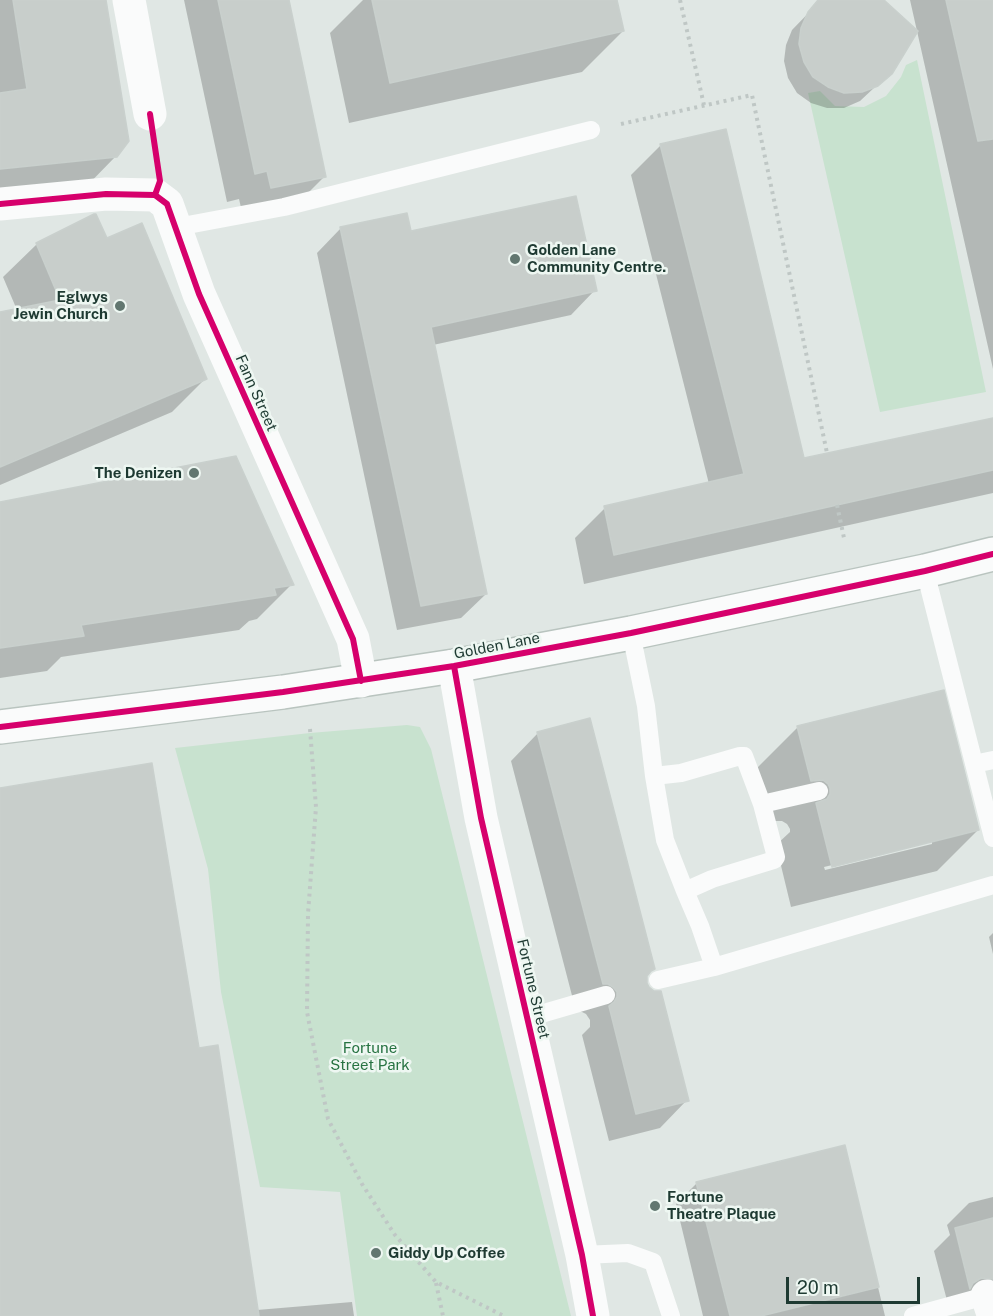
<!DOCTYPE html>
<html>
<head>
<meta charset="utf-8">
<style>
  body { margin:0 }
  #map { position:relative; width:993px; height:1316px; overflow:hidden; background:#e0e7e4; font-family:"Public Sans",sans-serif }
  canvas { display:block }
  .scale { position:absolute; left:786px; top:1277px; width:134px; height:27px; box-sizing:border-box; border:3px solid #1e3a32; border-top:0; padding-left:8px; font-size:18px; line-height:21px; white-space:nowrap; color:#1e3a32; -webkit-text-stroke:4px #eef7f2; paint-order:stroke }
</style>
</head>
<body>
<div id="map">
<canvas width="993" height="1316"></canvas>
<div class="scale">20 m</div>
</div>
<script>
const g = document.querySelector('canvas').getContext('2d');
g.lineJoin = 'round';
function fillPath(path, color) { g.fillStyle = color; g.fill(path, 'evenodd'); }
const shape = rows => new Path2D(rows.map(r => 'M' + r).join(''));
function stroke(path, color, width, dash) { g.strokeStyle = color; g.lineWidth = width; g.lineCap = dash ? 'butt' : 'round'; g.setLineDash(dash || []); g.stroke(path); }
function label(font, color, halo, rows, align = 'center') {
  g.font = font + ' "Public Sans",sans-serif'; g.lineWidth = 5; g.setLineDash([]); g.textBaseline = 'middle'; g.strokeStyle = halo; g.fillStyle = color; for (const [text, x, y, turn = 0] of rows) {
    g.save(); g.translate(x, y); g.rotate((+turn || 0) * Math.PI / 180); g.textAlign = isNaN(turn) ? turn : align; if (halo) g.strokeText(text, 0, 0); g.fillText(text, 0, 0); g.restore();
  }
}
fillPath(shape([
  [917,60,986,392,880,412,808,93,820,91,835,106,864,107,886,96,901,77,906,65],
  [407,725,420,727,431,749,571,1316,357,1316,340,1192,260,1187,221,992,208,869,175,748,310,733]
]), '#c8e2cf');
fillPath(shape([
  [0,0,104,0,116,156,79,194,0,202],
  [184,0,288,0,325,176,296,205,243,216,239,199,227,202],
  [363,0,616,0,623,31,582,72,349,123,330,33],
  [821,0,882,0,890,73,860,101,844,108,827,108,811,103,797,93,788,78,784,61,786,45,792,30],
  [910,0,993,0,993,369],
  [661,145,803,460,993,420,993,493,584,584,575,538,605,508,709,484,631,175],
  [341,228,409,233,595,290,571,315,433,345,486,594,461,618,397,630,317,253],
  [106,240,206,378,172,412,0,485,0,314,17,310,3,277,37,244],
  [0,504,292,584,257,619,249,621,239,630,61,657,47,671,0,678],
  [798,727,978,830,937,871,791,907,776,845,790,832,790,829,787,824,782,821,770,821,757,768],
  [932,841,932,844,825,870,824,867],
  [538,733,653,969,646,976,646,983,687,1100,660,1128,609,1141,582,1035,590,1027,590,1020,586,1014,580,1011,576,1011,511,761],
  [0,789,198,1050,257,1310,352,1302,354,1316,0,1316],
  [993,933,993,954,989,937],
  [844,1147,885,1316,703,1316,676,1204,697,1183],
  [993,1197,993,1316,978,1303,949,1308,934,1251,950,1235,947,1225,969,1203]
]), '#0003');
const building = shape([
  [13,0,106,0,129,141,117,157,0,169,0,93,27,89,13,0],
  [218,0,289,0,326,177,271,188,267,171,255,174,218,0],
  [372,0,617,0,624,31,390,83,372,0],
  [818,0,884,0,918,31,892,74,878,86,862,92,844,93,828,87,813,77,804,62,799,44,801,28,808,12,818,0],
  [946,0,993,0,993,139,978,141,946,0],
  [726,129,804,458,993,418,993,470,614,555,604,506,744,474,660,144,726,129],
  [576,196,597,291,431,327,487,594,421,606,340,227,407,213,411,231,576,196],
  [94,214,96,214,107,238,142,223,207,379,0,467,0,312,60,300,36,243,94,214],
  [236,456,294,585,274,588,276,595,81,625,84,636,0,648,0,502,236,456],
  [944,690,979,830,832,867,816,803,827,799,830,794,830,788,828,784,823,780,811,781,797,726,944,690],
  [590,718,655,969,651,971,647,976,647,983,649,987,654,991,661,991,689,1101,636,1114,609,1006,614,1002,617,997,617,992,613,987,608,984,603,984,537,732,590,718],
  [152,763,199,1048,218,1045,259,1316,0,1316,0,788,152,763],
  [845,1145,879,1287,761,1316,730,1316,696,1182,845,1145],
  [993,1218,993,1279,981,1278,973,1283,970,1289,955,1228,993,1218]
]);
fillPath(building, '#c8cecb');
stroke(building, '#c9d0cd', 1.5);
const secondary = shape([
  [0,727,283,692,454,666,631,633,925,571,993,554]
]);
stroke(secondary, '#b9c4bf', 36);
stroke(shape([
  [680,0,704,105],
  [621,124,752,95,827,453],
  [837,505,844,538],
  [310,729,316,807,308,914,307,1012,328,1119,362,1184,395,1235,436,1282,504,1316],
  [436,1283,443,1316]
]), '#bfc7c5', 4, [3, 4.5]);
stroke(shape([
  [177,227,284,207,591,130],
  [925,571,993,838],
  [631,633,646,706,654,776,665,840,685,891,712,879,774,860,776,857,762,804,744,756,740,756,681,773,654,776],
  [974,764,993,760],
  [762,804,819,791],
  [685,891,700,926,714,967],
  [658,980,714,967,993,885],
  [527,1018,606,995],
  [582,1255,628,1253,653,1262,671,1316],
  [913,1316,993,1294]
]), '#fafbfb', 18);
stroke(shape([
  [129,0,150,114],
  [0,204,106,194,155,195,167,204,199,294,353,639,361,681],
  [454,666,481,818,582,1255,593,1316],
  [987,1296,993,1314]
]), '#fafbfb', 33);
stroke(secondary, '#fafbfb', 33);
stroke(shape([
  [150,114,160,181,155,195],
  [155,195,167,204,199,294,353,639,361,681],
  [0,204,106,194,155,195],
  [454,666,481,818,582,1255,593,1316],
  [0,727,283,692,454,666,631,633,925,571,993,554]
]), '#d6006c', 6);
for (const [x, y, r, color] of [
  [515,259,6,"#627770"],
  [120,306,6,"#627770"],
  [194,473,6,"#627770"],
  [655,1206,6,"#627770"],
  [376,1253,6,"#627770"]
]) { const dot = new Path2D(); dot.arc(x, y, r, 0, 2 * Math.PI); g.fillStyle = color; g.fill(dot); stroke(dot, '#eef7f2', 2); }
label('bold 15px', '#1e3a32', '#eef7f2', [
  ["Golden Lane",527,250],
  ["Community Centre.",527,267],
  ["Eglwys",108,297,"right"],
  ["Jewin Church",108,314,"right"],
  ["The Denizen",182,473,"right"],
  ["Fortune",667,1197],
  ["Theatre Plaque",667,1214],
  ["Giddy Up Coffee",388,1253]
], 'left');
label('15px', '#1e3a32', '#eef7f2', [
  ["Fann Street",256,393,66],
  ["Golden Lane",497,646,-11],
  ["Fortune Street",533,989,77]
]);
label('15px', '#277342', '#eef7f2', [
  ["Fortune",370,1048],
  ["Street Park",370,1065]
]);
</script>
</body>
</html>
